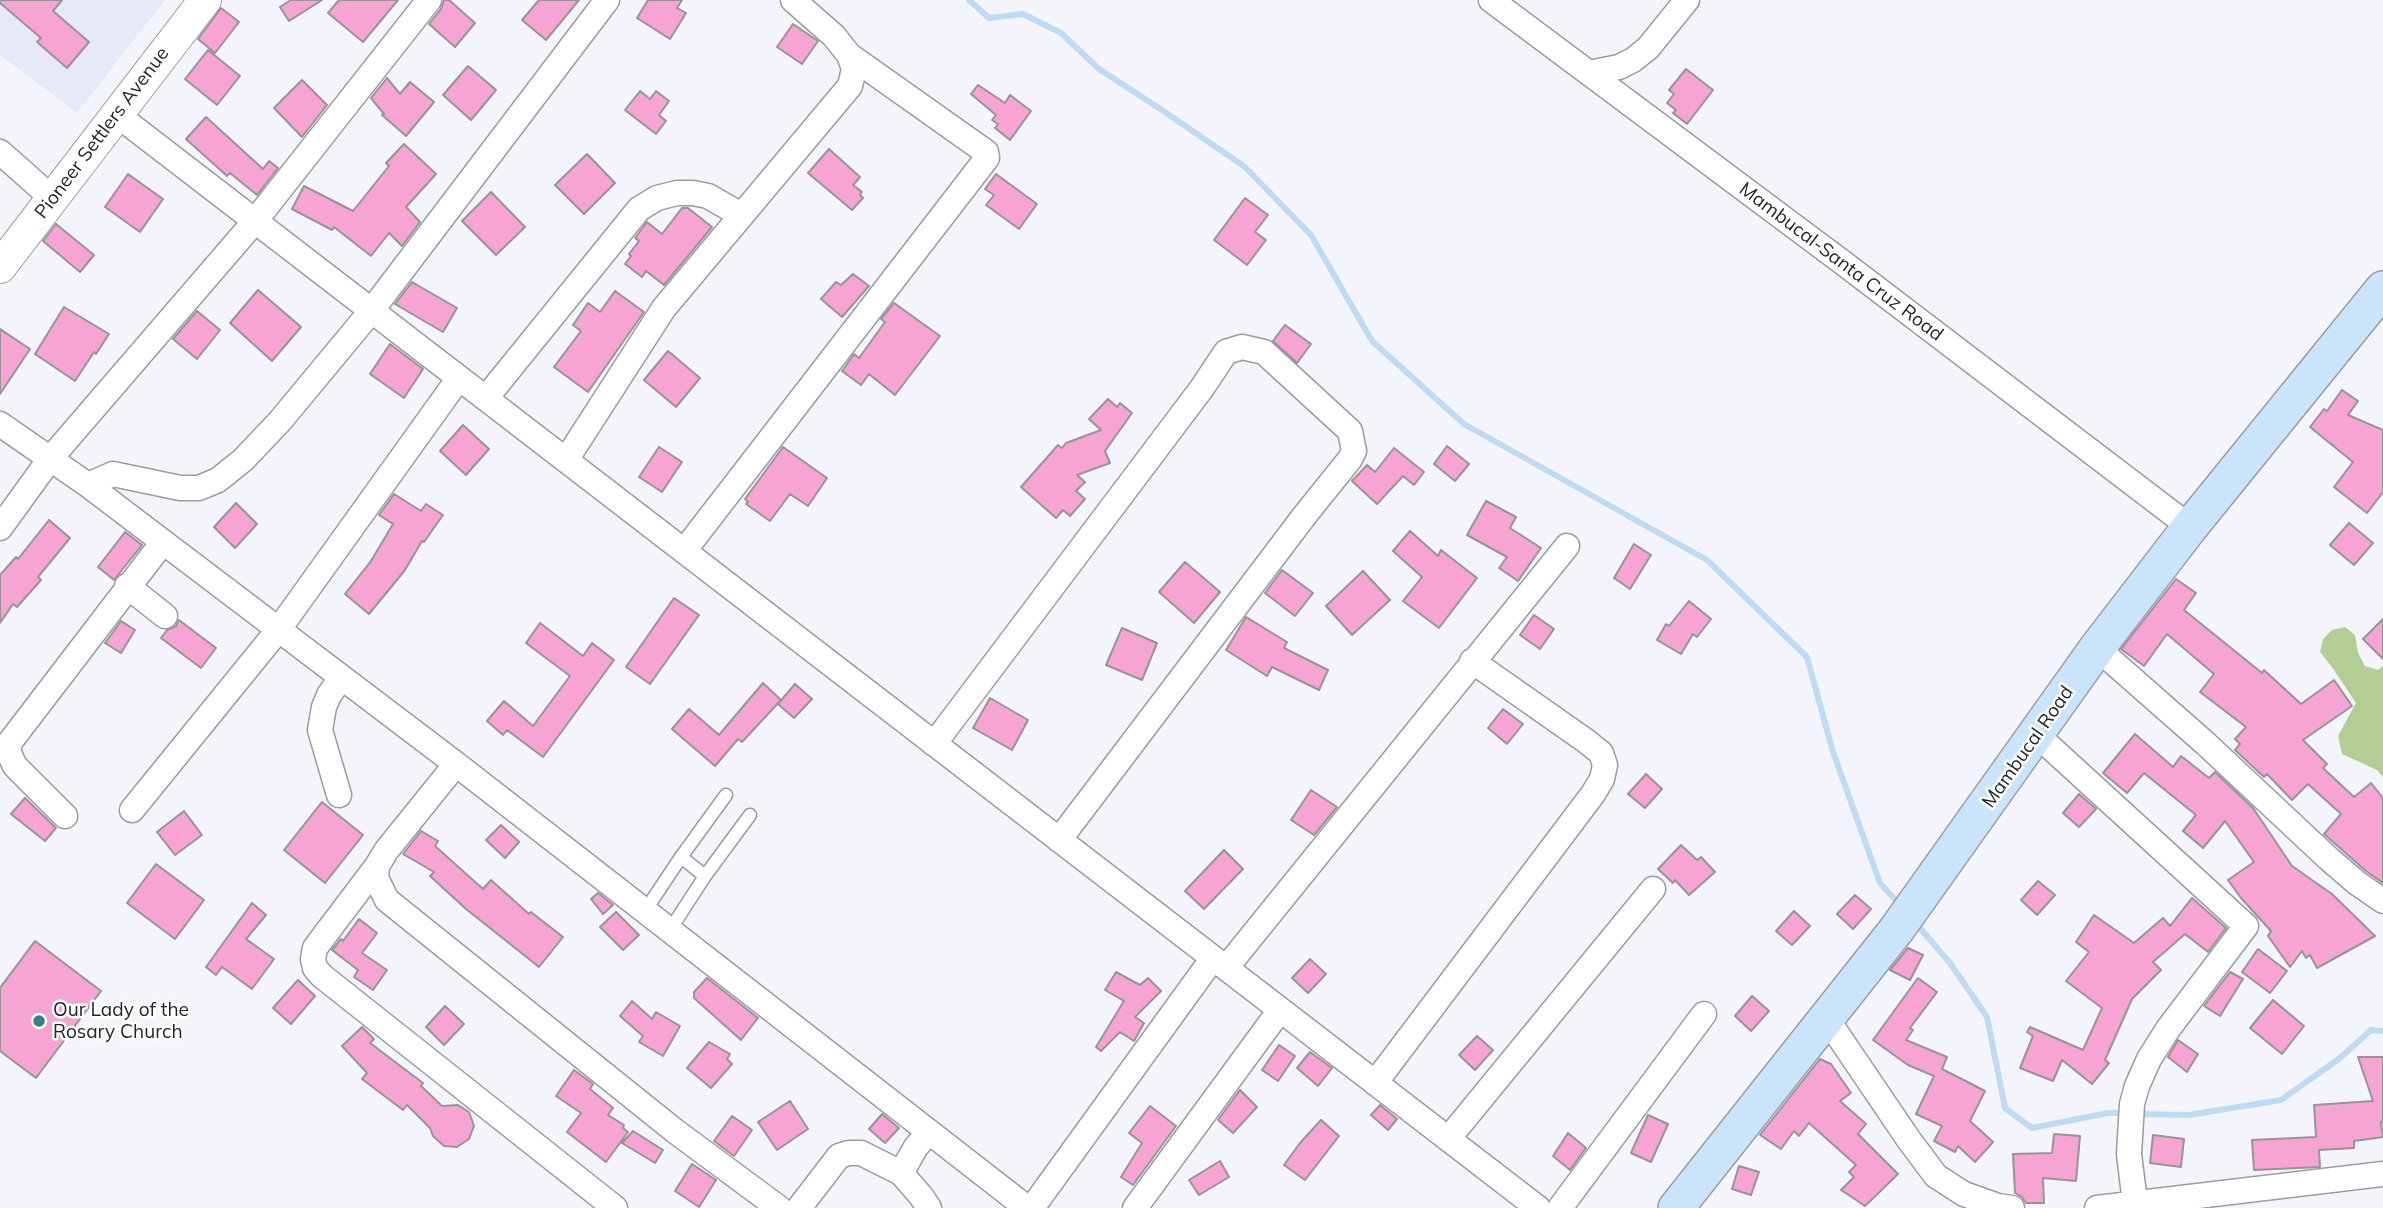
<!DOCTYPE html>
<html>
<head>
<meta charset="utf-8">
<style>
  body { margin:0 }
  canvas { display:block; background:#f4f5fb }
</style>
</head>
<body>
<canvas width="2383" height="1208"></canvas>
<script>
const g = document.querySelector('canvas').getContext('2d');
g.lineJoin = 'round';
function fillPath(path, color) { g.fillStyle = color; g.fill(path, 'evenodd'); }
const shape = rows => new Path2D(rows.map(r => 'M' + r).join(''));
function stroke(path, color, width, dash) { g.strokeStyle = color; g.lineWidth = width; g.lineCap = dash ? 'butt' : 'round'; g.setLineDash(dash || []); g.stroke(path); }
function label(font, color, halo, rows, align = 'center') {
  g.font = font + ' Mulish,sans-serif'; g.lineWidth = 5; g.setLineDash([]); g.textBaseline = 'middle'; g.strokeStyle = halo; g.fillStyle = color; for (const [text, x, y, turn = 0] of rows) {
    g.save(); g.translate(x, y); g.rotate((+turn || 0) * Math.PI / 180); g.textAlign = isNaN(turn) ? turn : align; if (halo) g.strokeText(text, 0, 0); g.fillText(text, 0, 0); g.restore();
  }
}
fillPath(shape([
  [0,0,165,0,77,113,0,55]
]), '#e7e9f7');
fillPath(shape([
  [2345,627,2355,635,2358,653,2365,666,2378,670,2383,666,2383,777,2377,770,2342,754,2338,736,2356,703,2332,667,2320,652,2323,639,2332,630]
]), '#b4cd94');
stroke(shape([
  [969,0,989,18,1023,14,1061,33,1099,69,1162,110,1245,167,1311,235,1372,341,1464,424,1707,560,1807,657,1833,752,1880,883,1900,905],
  [1914,921,1950,963,1987,1017,2005,1108,2032,1128,2108,1113,2126,1113],
  [2137,1114,2189,1115,2281,1100,2340,1058,2371,1030,2383,1031]
]), '#bfdaf3', 6);
const building = shape([
  [0,0,62,0,53,11,89,42,67,68,37,42,41,38,0,3,0,0],
  [291,0,322,0,289,21,280,7,291,0],
  [339,0,398,0,363,42,328,13,339,0],
  [444,0,449,0,475,23,455,47,429,24,441,9,444,0],
  [539,0,579,0,546,40,522,20,539,0],
  [648,0,682,0,677,8,686,13,670,39,637,18,648,0],
  [221,8,239,22,215,53,198,39,221,8],
  [793,24,818,41,802,64,777,47,793,24],
  [208,50,240,76,217,105,185,79,208,50],
  [468,66,496,90,471,120,443,95,468,66],
  [1686,69,1713,90,1687,124,1673,113,1676,110,1667,103,1674,94,1669,90,1686,69],
  [387,78,400,94,410,82,434,102,406,136,382,115,384,114,371,98,387,78],
  [302,80,327,105,302,137,274,108,302,80],
  [978,85,1005,103,1010,95,1031,111,1010,140,995,128,998,124,992,120,996,115,971,94,978,85],
  [640,91,650,99,656,91,669,101,659,115,666,121,656,134,625,110,640,91],
  [206,117,263,169,269,161,278,168,257,195,230,173,227,176,186,139,206,117],
  [404,144,436,174,406,207,420,222,402,246,389,233,371,256,334,227,332,230,292,209,304,186,353,211,389,166,386,163,404,144],
  [829,149,860,177,853,185,862,192,860,195,863,198,852,210,808,173,829,149],
  [587,154,615,183,584,214,555,185,587,154],
  [128,174,163,199,140,232,105,207,128,174],
  [996,174,1037,204,1019,229,986,205,994,195,985,189,996,174],
  [491,192,525,227,496,255,462,221,491,192],
  [1245,198,1268,215,1255,232,1266,240,1247,265,1214,240,1245,198],
  [682,208,688,208,712,227,664,285,646,271,642,277,625,264,631,256,629,254,639,241,635,238,647,222,662,234,682,208],
  [56,224,94,255,80,272,43,241,56,224],
  [853,274,869,286,842,317,821,299,836,282,841,285,853,274],
  [412,282,457,308,443,332,395,304,412,282],
  [258,290,301,327,272,361,230,323,258,290],
  [615,291,644,312,588,392,554,367,581,331,573,325,588,303,600,312,615,291],
  [894,303,940,336,895,395,869,374,861,385,842,371,854,354,859,358,885,322,881,319,894,303],
  [64,307,109,334,96,354,94,352,75,381,35,354,64,307],
  [197,311,220,330,197,359,173,339,197,311],
  [1285,325,1311,344,1297,363,1273,341,1285,325],
  [0,329,30,349,0,394,0,329],
  [390,344,423,369,404,398,370,374,390,344],
  [668,351,700,378,676,407,644,380,668,351],
  [2342,390,2358,401,2348,415,2383,430,2383,492,2367,513,2334,487,2353,462,2310,427,2324,409,2327,411,2342,390],
  [1108,399,1117,407,1120,403,1132,413,1105,451,1110,463,1077,475,1085,482,1076,491,1085,499,1070,516,1063,510,1056,518,1021,487,1058,445,1062,448,1066,443,1101,430,1089,419,1108,399],
  [463,425,489,449,466,475,440,451,463,425],
  [1447,446,1469,464,1455,481,1434,464,1447,446],
  [659,447,682,462,662,492,639,477,659,447],
  [783,447,827,478,808,506,790,494,770,521,746,504,748,502,745,499,783,447],
  [1394,448,1424,472,1414,485,1403,476,1377,504,1352,481,1367,465,1375,472,1394,448],
  [394,494,421,511,426,504,443,515,424,542,422,541,405,570,369,614,345,594,371,561,393,524,379,515,394,494],
  [1486,501,1516,517,1510,528,1541,548,1518,581,1499,568,1507,557,1467,535,1486,501],
  [236,503,257,524,235,548,214,527,236,503],
  [49,520,70,538,38,577,41,580,17,607,13,604,0,623,0,575,16,557,18,559,49,520],
  [2349,523,2373,543,2354,565,2330,545,2349,523],
  [1410,531,1438,556,1441,550,1477,578,1439,628,1403,601,1422,577,1393,551,1410,531],
  [125,532,142,545,114,580,98,567,125,532],
  [1634,544,1651,555,1630,589,1614,578,1634,544],
  [1185,562,1220,592,1194,623,1159,592,1185,562],
  [1282,570,1313,593,1295,616,1265,593,1282,570],
  [1363,571,1390,600,1352,635,1326,606,1363,571],
  [2176,579,2196,593,2184,610,2262,673,2264,670,2301,704,2334,680,2352,706,2303,740,2327,764,2323,768,2354,797,2371,783,2383,798,2383,883,2366,871,2324,834,2341,814,2308,784,2292,800,2267,774,2264,777,2235,750,2240,744,2235,739,2246,727,2200,692,2214,674,2167,634,2144,666,2121,649,2176,579],
  [674,598,699,615,650,684,626,667,674,598],
  [1689,601,1711,619,1697,637,1693,634,1681,654,1657,640,1666,624,1669,626,1689,601],
  [1534,615,1554,629,1540,649,1520,635,1534,615],
  [1246,617,1287,642,1284,648,1328,670,1319,690,1272,667,1267,676,1226,650,1246,617],
  [2383,619,2383,659,2363,639,2383,619],
  [179,620,216,648,201,668,161,638,167,630,176,626,179,620],
  [121,621,135,630,121,653,105,643,121,621],
  [540,623,583,656,592,643,614,660,543,757,507,730,503,735,487,721,504,701,533,726,570,676,526,643,540,623],
  [1122,628,1157,643,1142,680,1106,665,1122,628],
  [763,683,781,700,742,742,738,739,715,766,672,729,689,709,719,735,763,683],
  [795,684,812,699,794,718,778,704,795,684],
  [990,698,1028,720,1012,750,973,728,990,698],
  [1503,709,1523,724,1507,744,1488,728,1503,709],
  [2135,734,2173,767,2181,756,2209,778,2215,772,2253,808,2292,866,2332,894,2375,936,2317,968,2310,955,2306,958,2302,951,2290,967,2268,936,2271,931,2241,898,2228,880,2254,862,2225,821,2203,848,2183,831,2196,815,2144,773,2127,793,2103,773,2135,734],
  [1646,774,1662,789,1645,808,1628,794,1646,774],
  [1311,790,1337,807,1314,835,1291,820,1311,790],
  [2079,794,2096,809,2079,827,2063,813,2079,794],
  [25,798,56,828,45,841,11,814,25,798],
  [322,802,363,835,325,883,284,850,322,802],
  [184,811,202,835,175,855,157,832,184,811],
  [501,825,519,842,505,858,486,840,501,825],
  [421,831,438,841,435,846,483,889,491,880,529,914,531,912,563,937,539,967,466,909,430,876,434,872,403,854,421,831],
  [1681,845,1697,860,1701,857,1715,872,1689,895,1675,880,1673,883,1658,869,1681,845],
  [1224,850,1243,869,1204,909,1185,891,1224,850],
  [156,864,204,900,175,939,127,903,156,864],
  [2038,881,2055,895,2037,915,2021,900,2038,881],
  [598,893,613,905,603,914,591,899,598,893],
  [1855,895,1871,909,1853,929,1837,914,1855,895],
  [2192,898,2226,928,2208,952,2185,934,2153,962,2161,970,2132,999,2105,1060,2109,1063,2092,1084,2062,1060,2053,1081,2020,1068,2033,1036,2027,1032,2030,1027,2083,1050,2102,1008,2066,981,2089,952,2076,942,2094,915,2134,943,2163,918,2170,926,2192,898],
  [252,903,266,915,246,939,274,959,252,989,222,967,216,975,206,967,252,903],
  [1794,911,1810,926,1792,945,1776,931,1794,911],
  [616,912,639,935,623,950,600,927,616,912],
  [359,919,377,933,362,953,387,970,373,990,354,977,358,970,332,950,341,939,343,941,359,919],
  [35,941,101,991,36,1078,0,1051,0,988,35,941],
  [1908,948,1923,955,1910,980,1890,970,1908,948],
  [2258,949,2287,971,2270,993,2242,972,2258,949],
  [1310,959,1326,974,1308,993,1292,978,1310,959],
  [1116,972,1140,985,1148,978,1161,991,1135,1017,1144,1023,1134,1041,1120,1032,1101,1051,1096,1047,1124,1001,1105,990,1116,972],
  [2230,972,2243,979,2220,1016,2204,1006,2230,972],
  [707,978,758,1018,741,1040,694,998,694,992,707,978],
  [1918,978,1937,992,1910,1028,1913,1030,1906,1040,1947,1057,1942,1069,1985,1091,1970,1121,1993,1142,1975,1162,1958,1146,1955,1152,1934,1141,1942,1126,1916,1114,1934,1076,1908,1065,1873,1040,1918,978],
  [298,980,315,996,291,1024,273,1008,298,980],
  [1752,996,1769,1011,1751,1031,1735,1016,1752,996],
  [2273,1000,2304,1026,2282,1054,2250,1028,2273,1000],
  [632,1001,652,1019,656,1012,680,1026,663,1056,639,1042,643,1036,620,1016,632,1001],
  [445,1006,464,1024,444,1045,426,1027,445,1006],
  [362,1027,374,1039,370,1043,423,1083,421,1086,442,1106,458,1105,469,1112,474,1126,469,1139,457,1147,444,1146,433,1136,430,1128,407,1105,403,1110,362,1079,367,1073,342,1046,362,1027],
  [1477,1036,1493,1050,1475,1070,1459,1055,1477,1036],
  [2178,1040,2198,1054,2187,1072,2168,1057,2178,1040],
  [709,1042,730,1054,727,1059,732,1064,711,1088,687,1068,709,1042],
  [1279,1045,1295,1056,1278,1081,1262,1070,1279,1045],
  [1310,1052,1332,1068,1318,1086,1297,1068,1310,1052],
  [2358,1057,2383,1057,2383,1122,2381,1122,2383,1137,2354,1141,2354,1148,2319,1150,2320,1167,2254,1170,2252,1140,2316,1137,2314,1105,2373,1101,2358,1057],
  [1820,1059,1831,1064,1851,1093,1840,1101,1866,1124,1858,1134,1898,1174,1865,1206,1841,1190,1854,1177,1849,1172,1856,1165,1809,1123,1799,1136,1794,1131,1781,1149,1760,1135,1820,1059],
  [574,1070,593,1084,590,1089,613,1108,608,1115,624,1125,623,1128,628,1132,606,1162,567,1132,581,1113,556,1096,574,1070],
  [1240,1090,1257,1107,1233,1133,1218,1120,1240,1090],
  [790,1101,808,1129,777,1150,758,1122,790,1101],
  [1380,1105,1397,1119,1388,1130,1371,1115,1380,1105],
  [1150,1106,1176,1126,1133,1185,1121,1177,1142,1143,1129,1133,1150,1106],
  [882,1114,899,1128,885,1143,869,1129,882,1114],
  [1648,1115,1668,1124,1651,1162,1631,1153,1648,1115],
  [732,1116,752,1130,734,1156,714,1141,732,1116],
  [1321,1120,1339,1136,1305,1180,1284,1165,1300,1143,1321,1120],
  [633,1131,663,1150,655,1163,622,1143,633,1131],
  [1568,1133,1586,1148,1570,1170,1553,1156,1568,1133],
  [2054,1134,2080,1136,2076,1181,2043,1178,2044,1203,2026,1203,2022,1197,2015,1193,2013,1154,2052,1153,2054,1134],
  [2153,1135,2184,1139,2181,1167,2150,1163,2153,1135],
  [1220,1161,1229,1177,1199,1195,1189,1180,1220,1161],
  [692,1164,716,1180,699,1207,675,1191,692,1164],
  [1739,1166,1759,1172,1751,1195,1732,1189,1739,1166]
]);
fillPath(building, '#f6a4d3');
stroke(building, '#999396', 2);
const service = shape([
  [681,857,705,876],
  [645,911,681,857,726,795],
  [670,930,705,876,750,815]
]);
const minor = shape([
  [1491,0,1842,262,2190,527],
  [1589,73,1619,67,1633,60,1648,48,1687,0],
  [116,114,1538,1208],
  [0,152,52,198],
  [486,398,639,209,657,198,677,193,693,193,708,196,741,215],
  [0,424,88,485,456,764,1027,1208],
  [566,460,664,308,850,86,854,69,849,55,834,36,793,0],
  [88,485,113,474,180,488,199,488,218,480,243,460,280,421,372,310,607,0],
  [0,528,50,459,255,221,429,0],
  [684,551,987,158,986,152,849,55],
  [127,586,165,616],
  [2097,648,2205,743,2329,859,2357,883,2383,901],
  [2037,735,2246,926,2168,1029,2149,1059,2137,1086,2132,1104,2129,1154,2135,1203],
  [934,744,1202,388,1226,352,1242,347,1264,352,1350,431,1354,451,1350,459,1305,515,1059,840],
  [456,764,386,851,377,866,376,878,387,900,675,1131,779,1208],
  [339,795,320,730,324,707,329,695,341,678],
  [132,810,279,629,459,378],
  [65,816,15,766,8,751,10,742,163,542],
  [377,866,315,948,313,959,315,968,322,976,615,1208],
  [1226,968,1567,546],
  [1827,1019,1909,1140,1936,1176,1964,1194,1998,1206,2012,1208],
  [1375,1083,1593,794,1602,779,1605,765,1601,753,1586,741,1472,661],
  [1448,1139,1653,889],
  [799,1208,839,1156,849,1153,861,1153,901,1173],
  [929,1208,921,1196,901,1173,916,1147,929,1132],
  [1032,1208,1213,958],
  [1135,1208,1280,1010],
  [1560,1208,1704,1014],
  [2097,1208,2383,1174]
]);
const tertiary = shape([
  [0,267,205,0]
]);
const secondary = shape([
  [1676,1208,1897,929,2097,648,2190,527,2383,289]
]);
stroke(service, '#9b9ca2', 15);
stroke(minor, '#9b9ca2', 27);
stroke(tertiary, '#9b9ca2', 34);
stroke(secondary, '#9b9ca2', 38);
stroke(service, '#fff', 12);
stroke(minor, '#fff', 24);
stroke(tertiary, '#fff', 32);
stroke(secondary, '#cae4fb', 35);
for (const [x, y, r, color] of [
  [39,1021,7,"#377f85"]
]) { const dot = new Path2D(); dot.arc(x, y, r, 0, 2 * Math.PI); g.fillStyle = color; g.fill(dot); stroke(dot, '#fff', 2.5); }
label('19px', '#242527', '#fff', [
  ["Pioneer Settlers Avenue",102,133,-53],
  ["Mambucal-Santa Cruz Road",1841,262,37],
  ["Mambucal Road",2028,747,-55]
]);
label('19px', '#242527', '#fff', [
  ["Our Lady of the",53,1010],
  ["Rosary Church",53,1032]
], 'left');
</script>
</body>
</html>
